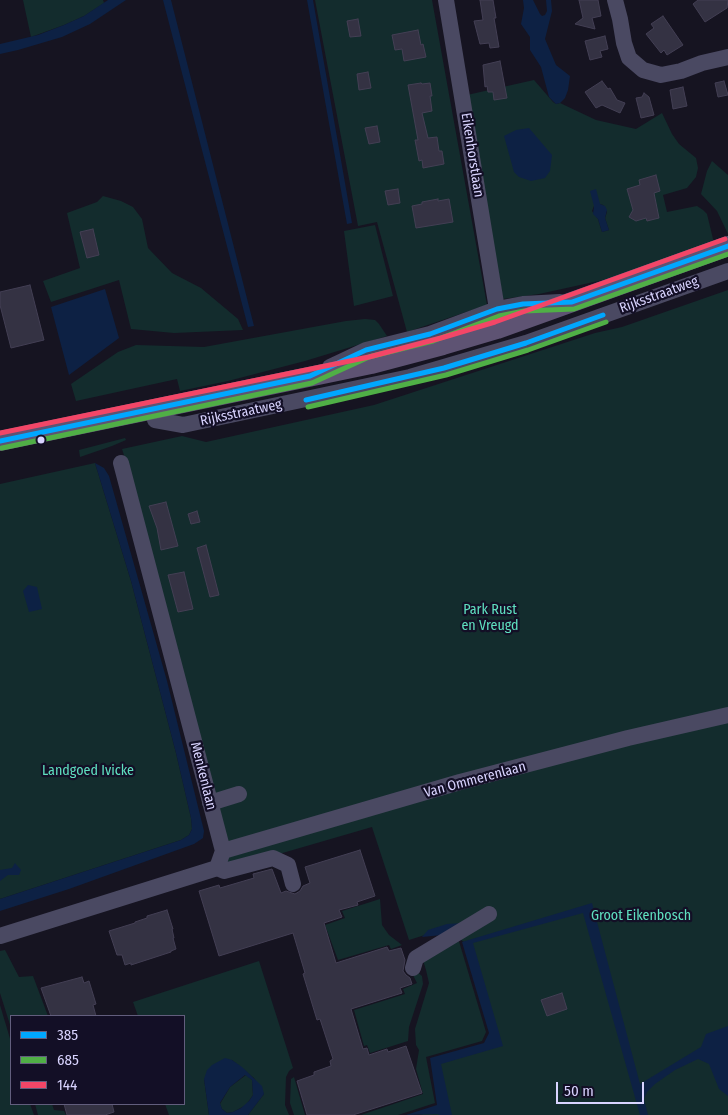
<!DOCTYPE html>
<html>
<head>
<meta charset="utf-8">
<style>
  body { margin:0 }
  #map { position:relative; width:728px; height:1115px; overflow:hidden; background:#161421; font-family:"Fira Sans Condensed",sans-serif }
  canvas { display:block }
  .legend { position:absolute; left:10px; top:1015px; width:175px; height:90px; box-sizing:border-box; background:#130f26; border:1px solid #625e7d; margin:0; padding:6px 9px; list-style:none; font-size:15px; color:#d9d4ff }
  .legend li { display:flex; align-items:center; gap:10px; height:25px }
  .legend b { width:25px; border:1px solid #625e7d }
  .scale { position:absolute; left:556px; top:1082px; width:88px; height:22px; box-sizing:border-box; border:2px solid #d9d4ff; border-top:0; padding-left:6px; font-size:15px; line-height:18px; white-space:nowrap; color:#d9d4ff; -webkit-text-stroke:4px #130f26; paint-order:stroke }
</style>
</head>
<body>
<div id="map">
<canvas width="728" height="1115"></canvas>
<ul class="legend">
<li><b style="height:6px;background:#00a7ff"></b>385</li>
<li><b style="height:6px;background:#50af46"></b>685</li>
<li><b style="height:6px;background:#f34667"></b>144</li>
</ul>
<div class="scale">50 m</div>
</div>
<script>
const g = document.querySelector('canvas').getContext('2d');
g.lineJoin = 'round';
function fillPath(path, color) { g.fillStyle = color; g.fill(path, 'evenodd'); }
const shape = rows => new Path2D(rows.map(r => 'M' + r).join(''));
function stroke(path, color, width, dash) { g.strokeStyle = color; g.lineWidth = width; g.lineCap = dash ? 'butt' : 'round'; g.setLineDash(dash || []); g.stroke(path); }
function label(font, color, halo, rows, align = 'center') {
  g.font = font + ' "Fira Sans Condensed",sans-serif'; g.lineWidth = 4.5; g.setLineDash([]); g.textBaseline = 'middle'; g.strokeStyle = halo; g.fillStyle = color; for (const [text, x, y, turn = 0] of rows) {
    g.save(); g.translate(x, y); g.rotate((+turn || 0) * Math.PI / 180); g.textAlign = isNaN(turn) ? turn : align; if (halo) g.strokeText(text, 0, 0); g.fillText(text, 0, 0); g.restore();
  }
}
fillPath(shape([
  [23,0,103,0,104,3,84,16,64,25,31,37],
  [315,0,432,0,487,305,407,332,377,222,358,226],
  [534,80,553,102,556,104,560,103,596,120,636,129,662,113,672,134,679,144,696,158,698,168,696,177,687,188,663,195,667,212,697,206,703,210,707,214,714,243,603,280,539,294,503,299,467,95],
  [600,204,603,205,607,212,605,218,609,230,602,232,598,219,592,211,594,206],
  [712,161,728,175,728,234,717,211,701,194,707,171],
  [103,196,121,201,133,207,142,219,148,248,172,273,201,288,238,319,243,330,174,333,131,329,119,280,51,302,43,281,80,268,67,213,97,202],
  [375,225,393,296,354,306,344,231],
  [728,290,728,1115,420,1115,444,1107,435,1060,496,1043,468,945,458,938,486,1032,482,1041,426,1057,435,1103,398,1115,361,1115,423,1094,416,1069,419,1050,416,1045,415,1029,429,983,426,970,423,960,447,928,409,940,372,827,224,870,138,498,122,449,182,436,206,442,374,405,595,333,622,327],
  [365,319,375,320,379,324,387,336,305,361,228,381,180,391,177,379,76,401,71,384,118,352,136,345,204,347,346,321],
  [125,438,126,440,112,446,80,457,79,450],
  [95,463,131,581,176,753,191,818,192,829,189,835,181,840,0,899,0,484],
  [380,899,382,925,389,935,402,945,391,949,389,945,338,960,325,925,345,918,342,911],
  [5,950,19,977,33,976,48,1016,11,1016,11,1028,0,993,0,951],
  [259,961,293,1068,289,1071,286,1077,285,1105,289,1115,248,1115,264,1094,254,1078,232,1060,204,1079,209,1115,169,1115,165,1104,184,1104,184,1016,138,1016,133,1002],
  [411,971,416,971,422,976,423,984,409,1027,408,1041,370,1053,367,1045,364,1046,354,1010,405,994,403,989,417,983],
  [0,1005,11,1042,11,1104,30,1104,34,1115,0,1115],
  [246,1075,252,1080,253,1095,246,1105,233,1112,227,1113,222,1109,220,1104,230,1087],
  [294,1077,305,1115,294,1115,290,1103,291,1079],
  [35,1104,52,1104,54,1110,64,1111,66,1115,38,1115]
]), '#132c2d');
fillPath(shape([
  [108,0,126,0,90,24,62,37,18,50,0,54,0,44,38,35,64,25,84,16],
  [163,0,171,0,254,326,248,327],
  [307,0,313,0,352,223,347,224],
  [523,0,533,0,540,14,542,16,545,15,547,11,546,0,551,0,552,11,545,39,556,65,570,76,568,90,565,98,560,103,556,104,549,97,541,67,530,50,530,37,521,24,524,8],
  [529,128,552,155,550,171,545,178,531,181,519,177,514,172,504,136,516,130],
  [596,189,600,204,605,206,607,210,605,218,609,230,602,232,598,219,593,214,594,206,590,191],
  [105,289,119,338,69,375,51,307],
  [95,463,104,468,109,476,167,681,204,831,203,838,194,844,69,889,0,911,0,899,181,840,189,835,192,829,191,818,176,753,131,581],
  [28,585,37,587,42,609,29,612,23,591],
  [15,863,21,870,19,875,8,875,0,881,0,870,12,868],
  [592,903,640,1084,701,1047,706,1034,728,1026,728,1096,719,1089,709,1064,698,1059,675,1070,655,1084,647,1092,644,1099,648,1115,640,1115,583,913,473,943,503,1046,441,1064,452,1115,439,1115,438,1114,406,1115,437,1105,430,1058,484,1043,489,1033,462,942],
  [464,923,442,935,422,937,428,930,447,924],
  [225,1058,232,1060,242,1067,262,1086,264,1094,248,1115,209,1115,204,1079,207,1070,212,1065],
  [245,1075,252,1080,253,1095,249,1101,241,1108,233,1112,227,1113,222,1109,220,1103,230,1087]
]), '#0d2144');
const building = shape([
  [480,0,493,0,496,18,494,18,499,47,490,48,489,43,480,44,474,21,483,20,480,0],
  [579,0,598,0,601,16,592,18,595,29,575,24,583,18,579,0],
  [698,0,728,0,727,8,705,22,693,4,698,0],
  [663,16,683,45,667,55,664,50,661,53,646,34,654,28,651,24,663,16],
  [358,19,361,36,350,37,347,21,358,19],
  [418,30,421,45,423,44,426,57,404,61,402,49,395,50,392,35,418,30],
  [605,36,608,49,600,51,602,57,590,60,585,41,605,36],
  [500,61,507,98,494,100,493,92,488,92,487,86,485,87,483,65,500,61],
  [368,72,371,88,359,90,357,74,368,72],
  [602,81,608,89,610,88,617,100,625,103,620,113,602,105,596,108,585,92,602,81],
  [724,81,728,95,718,97,715,83,724,81],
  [421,83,422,84,430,83,432,96,430,96,432,111,422,113,428,138,437,137,439,151,442,151,444,164,423,168,422,160,419,161,415,140,418,140,408,85,421,83],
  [683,87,687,106,673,109,670,90,683,87],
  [644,93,649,97,654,115,641,118,636,98,642,97,644,93],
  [377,126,380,142,369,144,365,128,377,126],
  [656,175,660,191,654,193,659,218,647,221,646,218,636,221,629,217,633,210,627,189,640,185,639,180,656,175],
  [398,189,400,203,388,205,385,191,398,189],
  [438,199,438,201,449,199,453,222,416,228,412,206,422,204,422,202,438,199],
  [93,229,99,255,87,258,80,232,93,229],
  [30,285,44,340,11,348,0,305,0,292,30,285],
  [166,502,178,546,161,550,157,528,149,506,166,502],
  [197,511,200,522,191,524,188,514,197,511],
  [206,545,219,595,210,597,197,548,206,545],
  [184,572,193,609,178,612,168,575,184,572],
  [360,850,375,896,357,902,358,905,339,910,342,917,324,923,336,963,387,947,389,951,401,948,405,960,403,971,406,975,410,978,412,984,400,988,402,993,351,1009,363,1049,367,1048,369,1055,387,1049,388,1052,406,1046,422,1093,353,1115,307,1115,297,1081,314,1075,314,1072,331,1066,330,1061,333,1059,320,1019,317,1020,303,974,305,973,293,933,219,956,199,891,219,885,220,888,254,878,253,874,272,869,281,893,286,891,295,894,300,891,303,886,310,883,305,867,360,850],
  [167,910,173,929,172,929,174,938,173,938,176,949,171,951,171,952,131,965,131,963,125,965,122,955,117,955,109,931,135,923,135,922,147,918,147,916,167,910],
  [82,977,84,983,89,981,96,1004,93,1005,96,1016,51,1016,41,988,82,977],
  [562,993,567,1009,547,1016,541,1000,562,993],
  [64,1104,112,1104,114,1112,105,1115,67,1115,64,1104]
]);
fillPath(building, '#343243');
stroke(building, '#433f54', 1);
stroke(shape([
  [446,0,497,309],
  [615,0,620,19,624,43,629,58,643,70,661,75,681,71,702,63,728,57],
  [330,367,366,350,430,334,497,309,523,304,560,302],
  [155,420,183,425,410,377,526,343,728,271],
  [210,803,239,794],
  [223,851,460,782,628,738,728,715],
  [217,868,224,871,273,858,288,865,293,884],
  [0,936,217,868,223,851,121,463],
  [413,968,416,958,489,914]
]), '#4a4962', 16);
stroke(shape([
  [0,441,371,364,443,345,497,329,728,246]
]), '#5e5373', 20);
stroke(shape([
  [306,400,444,368,526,343,603,315],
  [0,441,310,376,366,350,430,334,497,309,523,304,572,302,728,246]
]), '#00a7ff', 5);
stroke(shape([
  [308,407,446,375,528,350,606,322],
  [2,448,312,383,369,357,433,341,499,316,524,311,574,309,728,254]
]), '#50af46', 5);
stroke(shape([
  [0,433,369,357,441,338,495,322,725,239]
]), '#f34667', 5);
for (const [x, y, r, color] of [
  [41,440,4.5,"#d9d4ff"]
]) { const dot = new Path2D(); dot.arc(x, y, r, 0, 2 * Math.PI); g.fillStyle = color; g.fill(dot); stroke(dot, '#130f26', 2); }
label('14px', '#d9d4ff', '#130f26', [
  ["Eikenhorstlaan",472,155,81],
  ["Rijksstraatweg",659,295,-20],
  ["Rijksstraatweg",241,413,-12],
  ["Menkenlaan",203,776,76],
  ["Van Ommerenlaan",475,780,-15]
]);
label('14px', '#5fe0c0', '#130f26', [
  ["Park Rust",490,610],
  ["en Vreugd",490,626],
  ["Landgoed Ivicke",88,771],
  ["Groot Eikenbosch",641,916]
]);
</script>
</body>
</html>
